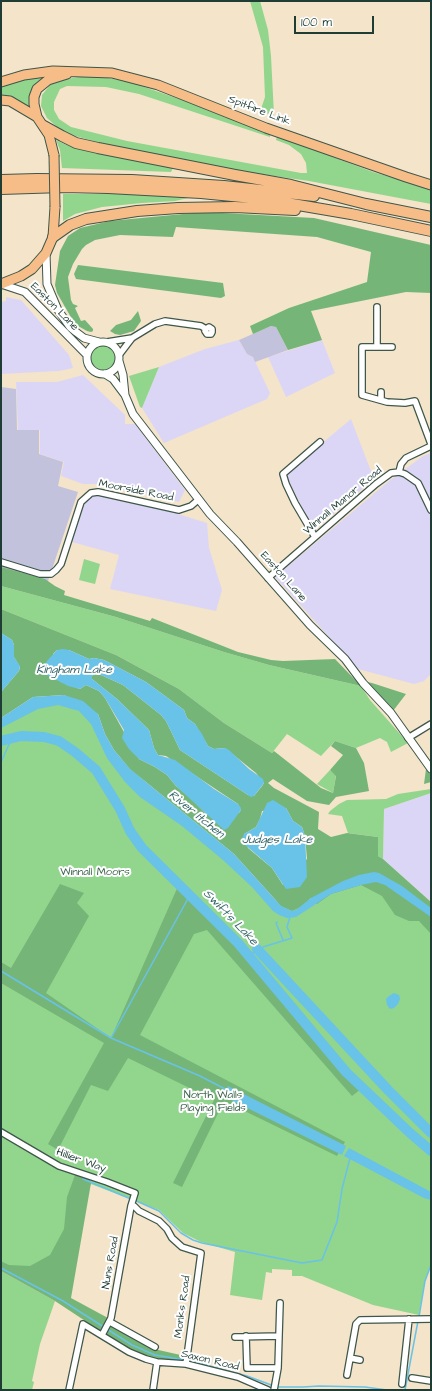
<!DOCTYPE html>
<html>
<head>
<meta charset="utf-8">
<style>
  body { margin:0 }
  #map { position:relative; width:432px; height:1391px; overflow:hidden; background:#f3e4ca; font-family:"Architects Daughter",sans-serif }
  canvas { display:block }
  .frame { position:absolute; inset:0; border:2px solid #1f3d34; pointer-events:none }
  .scale { position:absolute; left:294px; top:16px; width:80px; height:18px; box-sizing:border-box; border:2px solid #1f3d34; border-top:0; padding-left:5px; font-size:12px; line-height:14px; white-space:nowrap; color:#1f3d34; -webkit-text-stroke:3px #fff; paint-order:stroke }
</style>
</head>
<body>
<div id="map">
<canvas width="432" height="1391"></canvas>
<div class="frame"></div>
<div class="scale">100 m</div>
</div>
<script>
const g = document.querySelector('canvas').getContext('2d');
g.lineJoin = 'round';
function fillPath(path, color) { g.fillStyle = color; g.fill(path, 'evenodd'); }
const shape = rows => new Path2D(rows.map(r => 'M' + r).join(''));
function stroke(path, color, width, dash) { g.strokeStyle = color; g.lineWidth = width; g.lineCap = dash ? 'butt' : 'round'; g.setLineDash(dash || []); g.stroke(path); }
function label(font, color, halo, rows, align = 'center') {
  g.font = font + ' "Architects Daughter",sans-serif'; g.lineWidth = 4; g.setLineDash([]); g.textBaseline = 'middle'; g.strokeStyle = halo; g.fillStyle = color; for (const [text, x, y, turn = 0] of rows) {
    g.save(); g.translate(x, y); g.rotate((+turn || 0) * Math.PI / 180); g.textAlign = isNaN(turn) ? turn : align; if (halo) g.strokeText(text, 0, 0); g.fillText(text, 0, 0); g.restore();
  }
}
fillPath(shape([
  [6,297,21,300,69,355,73,368,59,371,1,374,1,302,6,301],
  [239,340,247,354,253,357,270,393,267,399,164,443,142,408,159,367,205,349],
  [322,340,335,373,286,397,268,357],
  [83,375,125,415,125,424,135,424,185,490,179,502,104,484,83,484,61,476,64,462,40,454,40,430,18,430,16,382,57,382],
  [351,419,374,479,314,531,285,474],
  [431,453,431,674,424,681,414,684,358,669,275,577,389,481,423,456],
  [98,495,168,511,207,523,209,548,222,590,216,611,110,589,119,555,72,542,85,502,90,497],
  [431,793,431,902,383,859,384,809]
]), '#dcd6f6');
fillPath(shape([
  [271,326,276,327,288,350,255,362,253,357,247,354,239,340],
  [1,387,16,389,17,430,39,430,39,454,63,462,58,486,78,492,44,593,1,580]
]), '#c2c2dc');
fillPath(shape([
  [250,1,260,1,268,30,271,56,274,115,260,112,265,97,263,47],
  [48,74,37,82,32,94,31,108,15,98,1,95,1,85],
  [91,75,130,82,179,99,271,132,270,137,139,94,106,87,67,86,60,89,54,102,54,110,59,119,71,127,127,141,301,173,307,173,306,163,301,154,289,145,276,140,277,136,373,172,431,189,431,204,309,181,253,173,164,156,97,142,64,133,47,118,41,106,42,95,50,85,61,80],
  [56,140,71,147,173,168,171,172,62,168,60,150],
  [63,194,138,194,193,197,175,201,142,203,102,207,75,214,63,221],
  '89 358a13 13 0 1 1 26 0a13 13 0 1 1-26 0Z',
  [159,367,142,408,140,407,129,376],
  [84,559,100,564,95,584,79,580],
  [1,586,116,617,224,652,269,665,361,686,370,700,408,743,391,752,387,742,380,738,356,748,335,741,321,756,287,734,272,753,224,723,179,689,116,655,1,609],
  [51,699,94,717,104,743,273,902,317,899,359,879,431,913,431,1265,425,1281,419,1315,373,1305,302,1276,292,1276,292,1270,272,1269,272,1273,266,1272,262,1300,230,1295,235,1252,201,1242,183,1233,159,1210,91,1184,39,1283,1,1261,1,722],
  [330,770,336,775,333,793,317,784],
  [431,789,431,793,384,809,383,859,378,856,378,837,348,833,342,816,328,814,330,811,339,804,347,800,386,799,398,794],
  [1,1271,55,1301,40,1344,32,1381,34,1382,32,1390,1,1390]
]), '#92d58d');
fillPath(shape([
  [204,212,314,218,431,245,431,293,406,292,311,311,322,340,288,350,276,327,271,326,253,334,250,326,289,308,367,282,371,252,317,237,176,227,173,237,120,235,95,240,86,245,82,249,73,264,68,277,71,300,73,304,78,306,75,308,81,321,85,320,93,329,93,331,91,332,87,331,78,326,72,319,57,293,55,285,60,251,68,236,80,228,110,221],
  [78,265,223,283,225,296,221,298,76,279,74,274],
  [138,311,141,321,134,331,120,335,115,334,110,331,116,325,131,320],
  [1,567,45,579,55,586,65,591,64,595,150,621,152,618,238,652,271,660,283,661,335,659,361,686,269,665,224,652,116,617,1,586],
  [1,609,116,655,179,689,224,723,272,753,274,751,321,788,333,793,336,776,330,770,343,755,331,746,335,741,356,748,364,763,369,791,336,797,329,805,307,801,273,779,268,783,274,788,319,812,318,829,331,837,347,833,378,837,378,856,383,859,431,902,431,934,419,921,409,921,395,915,382,896,361,885,331,894,317,904,311,898,301,907,292,911,281,906,234,854,130,769,114,750,105,734,98,714,64,695,33,697,1,718,1,692,19,671,20,667,14,657,14,645,12,640,1,633],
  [57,650,69,650,89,659,94,658,104,660,146,682,184,710,187,718,195,724,208,746,214,749,225,748,256,773,264,783,262,786,254,796,248,795,180,750,166,721,161,715,123,685,101,675,96,674,93,675,92,676,92,679,117,699,147,728,149,730,154,748,158,755,166,756,238,804,241,810,239,813,207,815,193,800,176,786,167,775,155,767,139,759,105,698,99,691,86,685,80,689,61,682,53,654],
  [286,808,293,821,302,827,305,836,307,859,283,885,272,868,248,848,244,834,256,827,260,819,262,811],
  [367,682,372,683,406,694,393,711],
  [426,769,431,774,431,782,424,784],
  [60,884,84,893,77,903,89,916,46,993,111,1038,179,884,234,944,361,1089,352,1096,207,930,194,934,140,1035,345,1142,337,1156,224,1101,182,1187,173,1183,214,1100,128,1058,108,1091,91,1085,58,1150,48,1144,104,1043,1,983,1,962,11,968],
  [75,1175,89,1179,91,1183,71,1298,108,1318,106,1322,154,1349,185,1356,184,1362,154,1359,131,1350,99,1330,55,1301,1,1271,1,1261,9,1265,30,1266,50,1255,64,1229,67,1197]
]), '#75b678');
fillPath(shape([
  [1,633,12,640,14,645,14,657,20,666,19,671,1,692],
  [63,649,69,650,89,659,94,658,104,660,146,682,184,710,187,718,195,724,202,734,208,746,214,749,225,748,229,750,249,769,263,779,264,783,254,796,251,797,248,795,180,750,166,721,161,715,123,685,101,675,96,674,92,676,92,679,117,699,147,728,149,730,154,748,158,755,175,760,214,789,238,804,241,808,241,810,228,828,224,830,176,786,167,775,155,767,139,759,129,749,122,738,124,730,105,698,99,691,86,685,80,689,68,686,45,674,44,671,44,666,47,661,57,650],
  [64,695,83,701,98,714,105,734,114,750,130,769,234,854,281,906,292,911,296,910,311,898,343,881,359,875,374,872,379,873,402,886,431,908,431,917,385,885,376,882,361,885,331,894,296,917,287,918,279,915,273,911,252,887,223,860,182,826,140,797,125,782,107,758,91,724,79,711,58,705,38,709,1,728,1,718,33,697],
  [273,800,286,808,293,821,302,827,305,836,307,877,300,887,286,889,272,868,243,843,242,839,244,834,256,827,267,803],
  [394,993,399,995,400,999,398,1004,394,1008,390,1009,387,1005,386,999,389,996],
  [228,1086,346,1146,342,1155,223,1096],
  [349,1148,431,1192,431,1200,424,1198,344,1156]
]), '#69c2e7');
stroke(shape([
  [1,762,12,738],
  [277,922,276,923,283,940],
  [263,947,292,938,287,927,290,917],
  [248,954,259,951],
  [1,971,111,1038,200,1076,227,1090],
  [111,1038,190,895],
  [83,1179,131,1199],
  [134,1200,159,1211,181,1233,193,1240,202,1243,302,1263,322,1260,337,1222,342,1189,350,1158],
  [1,1268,63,1301,132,1345,155,1355,191,1361,247,1376,274,1386],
  [419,1317,425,1281,431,1265],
  [277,1387,303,1387,319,1386,365,1387,387,1390],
  [405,1390,418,1321]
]), '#69c2e7', 1.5);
stroke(shape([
  [1,741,21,736,44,737,59,741,75,752,96,770,120,809,130,831,142,848,238,943,346,1072,410,1133,431,1151],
  [257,949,388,1090,431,1133]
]), '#69c2e7', 10);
const minor = shape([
  [377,307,377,346],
  [107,342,132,338],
  [392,347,362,347,362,395,387,402,405,403,415,401,431,444],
  [119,355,132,338,155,324,165,321,201,326,206,329,209,327,212,329,212,332,211,334,207,334,205,331,206,329],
  [381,392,381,400],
  [399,472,401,464,406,458,431,446],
  [315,537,295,503,286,484,283,474,320,442],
  [1,562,40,574,51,574,56,570,61,564,81,502,91,493,98,492,179,510,191,506,198,500],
  [268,578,376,484,391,473,399,472,405,474,418,483,431,510],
  [408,738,431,724],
  [1,1132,59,1166,107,1182,135,1193,131,1206,111,1318,102,1335],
  [131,1206,134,1206,139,1211,159,1221,167,1229,172,1238,182,1247,201,1253,186,1364],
  [110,1322,155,1347],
  [246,1336,247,1368,278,1368],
  [235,1337,279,1336],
  [350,1358,360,1360],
  [347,1375,356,1324,360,1320,431,1319],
  [412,1378,431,1381],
  [402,1384,409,1319],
  [69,1390,83,1324,129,1352,146,1359,157,1362,186,1364,238,1377,268,1390],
  [153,1390,157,1362],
  [274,1390,278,1368,280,1303]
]);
const tertiary = shape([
  [46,253,47,284,58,310,70,327,76,332,84,338,99,342],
  [1,284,25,292,87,355],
  '87 358a16 16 0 1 1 32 0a16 16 0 1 1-32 0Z',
  [119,361,123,375,125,395],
  [105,374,113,379,125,395,133,414,210,514,237,542,310,625,345,659,363,683,391,713,431,769]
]);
const trunk = shape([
  [1,82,24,75,53,71,112,73,158,85,266,128,406,177,431,185],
  [1,100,10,101,37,117,49,135,54,155],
  [37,117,34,104,34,97,37,89,48,80,67,74],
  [1,284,21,276,32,269,46,253,53,237,55,207]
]);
const motorway = shape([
  [44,126,62,136,76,143,98,148,235,175,291,185,366,204,431,217],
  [1,180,37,179,132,180,224,186,314,196],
  [1,189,63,187,108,188,201,193,263,199,351,214,431,231],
  [53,237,70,225,86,219,137,211,178,208,235,207,295,210]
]);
stroke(minor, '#3f564a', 8);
stroke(tertiary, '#3f564a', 9);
stroke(trunk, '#3f564a', 11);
stroke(motorway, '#3f564a', 12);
stroke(minor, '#fff', 5.5);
stroke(tertiary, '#fff', 7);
stroke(trunk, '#f7bd88', 9);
stroke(motorway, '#f7bd88', 10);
const trunkBridge = shape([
  [54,155,55,207]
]);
stroke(trunkBridge, '#3f564a', 11, []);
stroke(trunkBridge, '#f7bd88', 9);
label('11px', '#1f3d34', '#fff', [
  ["Spitfire Link",259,111,21],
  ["Easton Lane",54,307,45],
  ["Moorside Road",136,491,11],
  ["Winnall Manor Road",343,501,-40],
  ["Easton Lane",283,577,48],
  ["Hillier Way",81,1161,20],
  ["Nuns Road",111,1263,-80],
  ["Monks Road",183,1307,-82],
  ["Saxon Road",210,1361,13]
]);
label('11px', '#3c634a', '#fff', [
  ["Winnall Moors",95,873],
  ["North Walls",213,1096],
  ["Playing Fields",213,1109]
]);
label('italic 12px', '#35656a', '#fff', [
  ["Kingham Lake",74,670],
  ["River Itchen",196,815,39],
  ["Judges Lake",277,840],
  ["Swift's Lake",230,918,46]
]);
</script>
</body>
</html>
